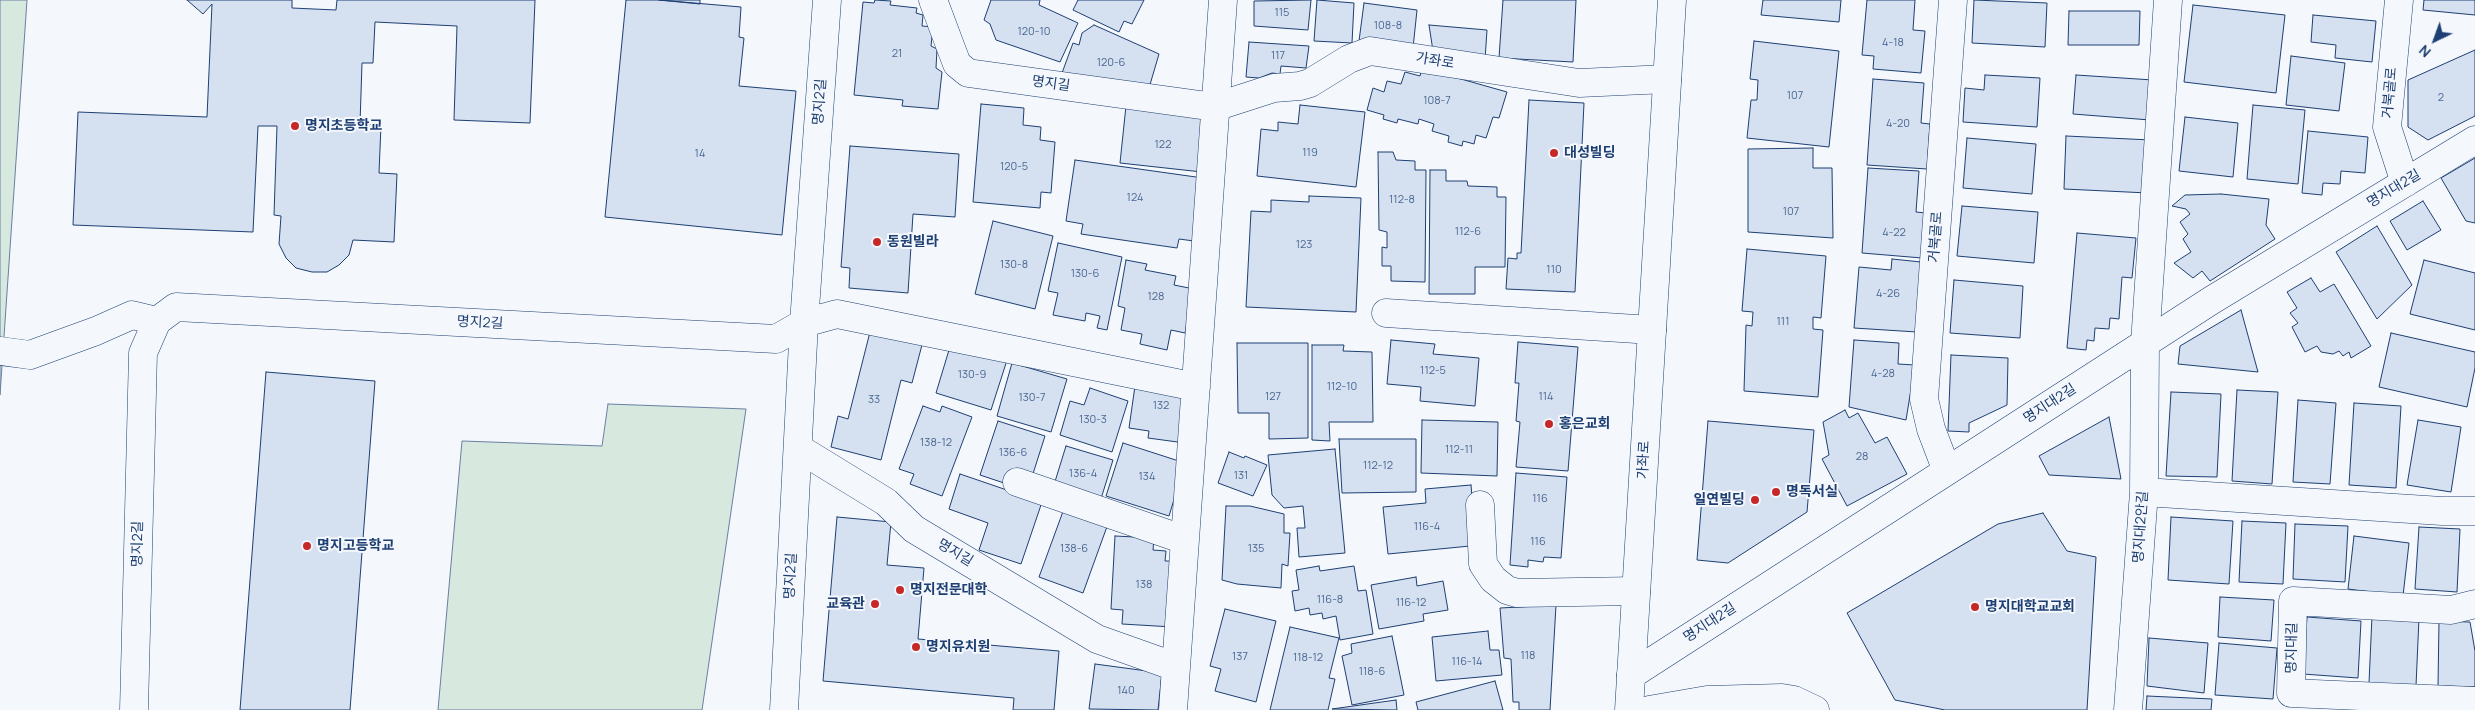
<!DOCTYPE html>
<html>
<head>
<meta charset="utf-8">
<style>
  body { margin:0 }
  #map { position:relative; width:2475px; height:710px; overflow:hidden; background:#f4f7fb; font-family:Manrope,sans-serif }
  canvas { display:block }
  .north { position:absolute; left:2410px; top:15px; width:50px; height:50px; -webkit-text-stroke:4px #f4f7fb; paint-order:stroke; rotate:222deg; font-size:14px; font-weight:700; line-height:20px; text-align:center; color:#1d3f73 }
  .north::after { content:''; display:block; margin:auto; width:18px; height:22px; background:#1d3f73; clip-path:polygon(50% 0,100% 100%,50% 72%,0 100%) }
</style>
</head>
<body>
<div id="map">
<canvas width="2475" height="710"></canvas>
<div class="north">N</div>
</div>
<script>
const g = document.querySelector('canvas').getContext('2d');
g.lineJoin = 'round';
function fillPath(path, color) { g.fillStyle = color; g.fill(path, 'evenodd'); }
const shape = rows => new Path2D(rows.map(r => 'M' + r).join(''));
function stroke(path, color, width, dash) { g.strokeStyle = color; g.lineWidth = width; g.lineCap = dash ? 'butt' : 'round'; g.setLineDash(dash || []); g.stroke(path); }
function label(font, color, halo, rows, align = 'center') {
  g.font = font + ' Manrope,"Noto Sans KR",sans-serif'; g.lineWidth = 4; g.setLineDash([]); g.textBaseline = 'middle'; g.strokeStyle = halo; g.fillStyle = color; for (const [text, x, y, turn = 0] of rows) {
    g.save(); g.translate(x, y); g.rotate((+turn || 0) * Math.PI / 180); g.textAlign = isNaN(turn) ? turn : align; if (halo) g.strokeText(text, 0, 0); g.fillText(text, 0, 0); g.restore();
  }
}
const green = shape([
  [0,0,27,0,0,395,0,0],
  [608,404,746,409,702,710,438,710,462,441,602,446,608,404]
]);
fillPath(green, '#d7e8df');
stroke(green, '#687fa3', 1);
const building = shape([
  [187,0,292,0,292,8,336,10,337,0,535,0,530,123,454,120,457,26,375,22,373,63,362,63,360,124,381,125,379,173,397,174,394,242,353,240,349,255,339,265,327,272,312,272,296,268,286,258,279,244,281,216,274,215,277,126,258,126,253,232,73,225,78,112,207,117,212,4,203,14,187,0],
  [626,0,659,0,741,7,739,37,744,38,739,86,796,91,782,235,605,217,626,0],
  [659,0,700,0,700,4,659,0],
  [875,0,891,1,890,5,917,8,916,13,923,15,922,26,933,27,931,46,937,49,936,68,942,72,938,109,902,106,903,100,854,95,863,2,874,3,875,0],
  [991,0,1040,0,1039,5,1078,23,1060,62,996,40,990,24,984,20,991,0],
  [1078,0,1144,0,1132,24,1124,21,1119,32,1073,10,1078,0],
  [1311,0,1308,30,1254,26,1254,1,1311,0],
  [1317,0,1354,3,1352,43,1314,41,1317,0],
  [1503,0,1576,0,1573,62,1499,58,1503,0],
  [1763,0,1841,0,1839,22,1761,15,1763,0],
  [1867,0,1915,0,1913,30,1925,31,1921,73,1873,69,1874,56,1862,55,1867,0],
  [1974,0,2047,3,2045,47,1972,43,1974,0],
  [2424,0,2475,0,2475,15,2423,10,2424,0],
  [1364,3,1417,10,1413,48,1359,41,1364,3],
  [2193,5,2285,15,2276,93,2184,82,2193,5],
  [2069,11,2140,11,2139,45,2068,45,2069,11],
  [2313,15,2376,21,2372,62,2335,58,2336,45,2311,42,2313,15],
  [1094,25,1159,54,1149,88,1062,73,1073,43,1079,45,1082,33,1094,25],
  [1429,25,1487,30,1485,60,1433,51,1429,25],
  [1754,41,1839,51,1829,147,1747,138,1751,100,1757,100,1758,80,1750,79,1754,41],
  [1249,42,1309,46,1306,68,1281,66,1280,74,1272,73,1259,78,1246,77,1249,42],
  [2475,50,2475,116,2428,140,2408,127,2408,80,2475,50],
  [2291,56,2345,63,2339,111,2286,105,2291,56],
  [1422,68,1507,92,1499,118,1493,117,1486,138,1476,135,1474,144,1463,141,1462,146,1448,142,1449,136,1432,131,1434,124,1419,119,1418,124,1398,119,1397,123,1383,119,1384,115,1367,110,1373,88,1384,92,1387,81,1401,84,1405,72,1420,76,1422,68],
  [1985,75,2040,78,2037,127,1963,122,1965,88,1984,90,1985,75],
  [2076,75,2153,80,2150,120,2073,114,2076,75],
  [1873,79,1924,83,1921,123,1930,124,1927,169,1867,165,1873,79],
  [1529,100,1584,103,1575,292,1506,289,1508,258,1517,259,1517,253,1521,253,1529,100],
  [981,104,1024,108,1023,125,1041,127,1040,140,1055,142,1051,193,1041,192,1040,208,973,202,981,104],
  [1300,105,1365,112,1356,187,1257,176,1261,129,1278,131,1278,122,1298,124,1300,105],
  [2253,105,2305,110,2298,184,2247,179,2253,105],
  [1126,106,1201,115,1202,172,1120,163,1126,106],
  [2185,117,2238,123,2233,177,2179,171,2185,117],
  [2308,131,2368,137,2365,173,2341,171,2340,184,2323,183,2322,195,2302,193,2308,131],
  [2066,136,2151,140,2148,193,2064,189,2066,136],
  [1967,138,2036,144,2032,194,1963,188,1967,138],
  [850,146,959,154,955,217,913,214,908,293,849,288,850,268,841,267,850,146],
  [1813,148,1813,168,1832,168,1833,238,1748,232,1748,149,1813,148],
  [1378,152,1393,152,1396,160,1415,161,1415,170,1426,170,1425,282,1391,281,1391,266,1382,266,1382,247,1387,248,1387,232,1379,230,1378,152],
  [2475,158,2475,223,2466,221,2441,178,2475,158],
  [1075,160,1203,178,1194,241,1179,239,1177,248,1081,234,1083,224,1066,221,1075,160],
  [1868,168,1919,171,1916,212,1926,213,1922,258,1862,253,1868,168],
  [1430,170,1446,170,1446,181,1467,181,1468,186,1497,187,1497,197,1506,197,1505,267,1475,267,1475,294,1429,294,1430,170],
  [2221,194,2269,199,2266,225,2275,239,2210,281,2202,271,2193,278,2174,263,2191,252,2183,239,2188,234,2180,222,2190,214,2186,209,2172,206,2185,195,2221,194],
  [1309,196,1361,198,1356,312,1246,307,1251,211,1271,212,1271,200,1309,202,1309,196],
  [2423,201,2441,230,2407,250,2390,221,2423,201],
  [1962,206,2038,212,2034,263,1957,256,1962,206],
  [993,221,1053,236,1035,309,975,294,993,221],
  [2377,226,2412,285,2377,319,2336,252,2377,226],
  [2077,233,2136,238,2132,278,2122,277,2119,319,2110,318,2109,329,2095,328,2094,341,2087,340,2086,350,2067,348,2077,233],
  [1058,243,1122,257,1107,330,1097,328,1100,316,1086,313,1085,321,1053,315,1058,293,1048,291,1058,243],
  [1747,249,1826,256,1821,318,1813,317,1813,329,1823,330,1818,397,1744,391,1746,325,1752,326,1753,312,1742,311,1747,249],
  [1892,259,1921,262,1917,332,1854,328,1859,267,1891,270,1892,259],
  [1126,260,1147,264,1145,270,1176,276,1174,285,1194,289,1185,333,1171,330,1167,350,1140,344,1142,334,1121,330,1125,308,1118,306,1126,260],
  [2424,260,2475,273,2475,330,2410,314,2424,260],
  [2311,278,2320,292,2334,284,2371,346,2351,358,2349,352,2343,356,2339,351,2333,354,2321,352,2317,346,2305,352,2292,327,2298,323,2290,313,2297,308,2287,292,2311,278],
  [1954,280,2023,286,2020,338,1950,333,1954,280],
  [2241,310,2258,372,2178,364,2180,346,2241,310],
  [871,328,923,341,912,383,901,380,881,460,831,447,838,416,848,419,871,328],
  [2391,333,2475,352,2475,368,2467,407,2379,387,2391,333],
  [952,340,1008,357,991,410,936,393,952,340],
  [1391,340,1435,344,1433,354,1479,358,1475,406,1420,401,1421,387,1387,384,1391,340],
  [1854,340,1899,343,1898,364,1915,365,1906,420,1849,407,1854,340],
  [1518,342,1578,347,1568,471,1516,467,1520,422,1516,421,1519,383,1515,383,1518,342],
  [1237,343,1308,343,1308,438,1269,439,1269,413,1238,413,1237,343],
  [1312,345,1344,345,1343,351,1372,352,1373,422,1329,422,1330,441,1312,440,1312,345],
  [1951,355,2008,358,2007,405,1969,423,1969,432,1948,431,1951,355],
  [1012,363,1067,379,1051,432,997,416,1012,363],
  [266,372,375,381,350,710,240,710,266,372],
  [1136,379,1192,392,1185,443,1148,438,1149,431,1129,428,1136,379],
  [1090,388,1128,401,1112,452,1060,435,1070,401,1084,405,1090,388],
  [2237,390,2278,392,2272,484,2232,481,2237,390],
  [2171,392,2221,394,2217,477,2166,476,2171,392],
  [2298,400,2336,403,2330,484,2293,482,2298,400],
  [2354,403,2401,406,2396,488,2349,485,2354,403],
  [923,406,940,412,942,406,972,417,942,496,910,484,914,474,899,469,923,406],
  [1845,410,1849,418,1858,413,1875,443,1887,437,1907,474,1847,506,1822,459,1829,455,1823,422,1845,410],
  [2109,417,2121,479,2049,475,2039,456,2109,417],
  [1422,420,1498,422,1497,476,1421,473,1422,420],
  [2418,420,2461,427,2451,492,2407,485,2418,420],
  [998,421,1045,436,1031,480,1010,485,980,475,998,421],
  [1708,421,1814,430,1807,512,1728,563,1697,560,1708,421],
  [1339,439,1416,439,1416,492,1342,493,1339,439],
  [1123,443,1185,463,1169,516,1106,496,1123,443],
  [1066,446,1113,460,1100,502,1053,488,1066,446],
  [1335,449,1345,553,1299,557,1297,528,1305,528,1303,506,1284,508,1272,495,1268,455,1335,449],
  [1229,452,1244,458,1245,456,1267,465,1253,496,1218,483,1229,452],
  [1516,473,1567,477,1561,558,1544,557,1543,562,1528,560,1528,567,1510,565,1516,473],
  [960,474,1042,502,1021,564,979,550,988,523,949,509,960,474],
  [1471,485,1473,508,1470,546,1388,554,1383,507,1426,503,1425,489,1471,485],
  [1065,506,1109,521,1083,593,1039,577,1065,506],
  [1226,506,1250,506,1284,514,1284,533,1290,533,1288,566,1282,564,1281,588,1237,584,1222,580,1226,506],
  [2043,513,2067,551,2096,557,2087,710,1945,710,1895,700,1847,613,1998,524,2043,513],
  [837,517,891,522,887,565,924,568,918,639,1059,651,1054,710,1013,710,1014,698,823,681,837,517],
  [2171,517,2233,521,2229,584,2168,580,2171,517],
  [2242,521,2286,523,2283,584,2239,582,2242,521],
  [2295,524,2348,526,2345,582,2293,579,2295,524],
  [2419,527,2460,529,2457,592,2415,589,2419,527],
  [1115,536,1154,538,1153,550,1166,551,1165,561,1177,561,1173,627,1122,624,1123,610,1111,609,1115,536],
  [2354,536,2409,543,2403,596,2348,589,2354,536],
  [1319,566,1320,571,1354,566,1358,591,1366,590,1373,634,1340,640,1336,616,1323,619,1322,613,1310,615,1309,608,1295,611,1292,591,1299,590,1296,570,1319,566],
  [1416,577,1417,586,1443,581,1448,610,1423,614,1424,621,1379,629,1371,585,1416,577],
  [2220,597,2274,600,2271,641,2218,637,2220,597],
  [1556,605,1550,710,1519,710,1519,702,1513,702,1511,659,1504,658,1500,608,1556,605],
  [1225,609,1276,621,1256,702,1215,691,1221,669,1210,666,1225,609],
  [2372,616,2419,618,2416,686,2369,683,2372,616],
  [2307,617,2361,621,2358,678,2303,674,2307,617],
  [2439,621,2470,622,2475,651,2475,687,2438,686,2439,621],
  [1290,627,1339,638,1329,678,1335,679,1328,710,1270,710,1290,627],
  [1488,631,1490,650,1499,650,1502,675,1436,681,1432,637,1488,631],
  [1392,636,1404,695,1352,705,1342,656,1352,653,1351,644,1392,636],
  [2149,638,2208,643,2204,693,2147,686,2149,638],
  [2219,643,2277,648,2273,699,2215,695,2219,643],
  [1095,664,1162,673,1158,710,1089,709,1095,664],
  [1495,681,1503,710,1418,710,1416,702,1495,681],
  [2147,696,2212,699,2211,710,2146,710,2147,696],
  [1396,700,1397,710,1332,709,1396,700]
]);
fillPath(building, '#d5e0f0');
stroke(building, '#1d3f73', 1);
const minor = shape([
  [933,0,957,64,968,73,1215,107,1274,88,1300,86,1310,83,1349,59,1370,51,1579,83,1667,79],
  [2399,0,2387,127,2405,183],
  [1386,313,1652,330],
  [0,351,30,355,96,331,132,315,157,321],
  [798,448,886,502,914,529,1097,639,1176,667],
  [1947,471,1931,429,1924,399,1953,0],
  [1017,482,1185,540],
  [2144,492,2442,511,2475,511],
  [1480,505,1483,564,1493,579,1507,590,1517,593,1636,591],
  [2475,604,2451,610,2293,601,2291,693,2475,701],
  [1631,675,2212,300,2475,140],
  [134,710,143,353,157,321,176,307,776,339,804,323,837,314,1196,387],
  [784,710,804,323,827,0],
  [1173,710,1223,0],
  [1649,710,1707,700,1782,698,1794,700,1815,710],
  [2128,710,2144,492,2145,343,2168,0]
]);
const major = shape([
  [1629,710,1672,0]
]);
stroke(minor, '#1d3f73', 29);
stroke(major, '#1d3f73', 29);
stroke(minor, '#f4f7fb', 28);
stroke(major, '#f4f7fb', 28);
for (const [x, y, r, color] of [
  [295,126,5,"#c62828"],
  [1554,153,5,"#c62828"],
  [877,242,5,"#c62828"],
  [1549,424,5,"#c62828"],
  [1776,492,5,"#c62828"],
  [1755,500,5,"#c62828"],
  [307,546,5,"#c62828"],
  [900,590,5,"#c62828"],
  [875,604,5,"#c62828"],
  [1975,607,5,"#c62828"],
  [916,647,5,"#c62828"]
]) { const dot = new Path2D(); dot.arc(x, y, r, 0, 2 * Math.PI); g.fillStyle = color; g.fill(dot); stroke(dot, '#f4f7fb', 2); }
label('11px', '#4b6792', null, [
  ["115",1282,13],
  ["108-8",1388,26],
  ["120-10",1034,32],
  ["4-18",1893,43],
  ["21",897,54],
  ["117",1278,56],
  ["120-6",1111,63],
  ["107",1795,96],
  ["2",2441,98],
  ["108-7",1437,101],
  ["4-20",1898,124],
  ["122",1163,145],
  ["119",1310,153],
  ["14",700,154],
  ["120-5",1014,167],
  ["124",1135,198],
  ["112-8",1402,200],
  ["107",1791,212],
  ["112-6",1468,232],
  ["4-22",1894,233],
  ["123",1304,245],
  ["130-8",1014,265],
  ["110",1554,270],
  ["130-6",1085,274],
  ["4-26",1888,294],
  ["128",1156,297],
  ["111",1783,322],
  ["112-5",1433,371],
  ["4-28",1883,374],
  ["130-9",972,375],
  ["112-10",1342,387],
  ["127",1273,397],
  ["114",1546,397],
  ["130-7",1032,398],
  ["33",874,400],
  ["132",1161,406],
  ["130-3",1093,420],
  ["138-12",936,443],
  ["112-11",1459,450],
  ["136-6",1013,453],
  ["28",1862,457],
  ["112-12",1378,466],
  ["136-4",1083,474],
  ["131",1241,476],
  ["134",1147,477],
  ["116",1540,499],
  ["116-4",1427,527],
  ["116",1538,542],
  ["138-6",1074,549],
  ["135",1256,549],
  ["138",1144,585],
  ["116-8",1330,600],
  ["116-12",1411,603],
  ["118",1528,656],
  ["137",1240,657],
  ["118-12",1308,658],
  ["116-14",1467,662],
  ["118-6",1372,672],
  ["140",1126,691]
]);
label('14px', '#1d3f73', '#f4f7fb', [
  ["가좌로",1435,61,9],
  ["명지길",1051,84,8],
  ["거북골로",2390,93,-85],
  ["명지2길",820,102,-86],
  ["명지대2길",2394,189,-31],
  ["거북골로",1936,237,-86],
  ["명지2길",480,323,3],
  ["명지대2길",2050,404,-33],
  ["가좌로",1644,460,-87],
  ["명지대2안길",2141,527,-86],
  ["명지2길",138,544,-89],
  ["명지길",955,553,31],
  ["명지2길",791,576,-87],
  ["명지대2길",1710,623,-33],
  ["명지대길",2292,648,-89]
]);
label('bold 14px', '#1d3f73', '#f4f7fb', [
  ["명지초등학교",305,126],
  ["대성빌딩",1564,153],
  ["동원빌라",887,242],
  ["홍은교회",1559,424],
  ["명독서실",1786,492],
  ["일연빌딩",1745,500,"right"],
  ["명지고등학교",317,546],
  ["명지전문대학",910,590],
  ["교육관",865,604,"right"],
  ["명지대학교교회",1985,607],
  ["명지유치원",926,647]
], 'left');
</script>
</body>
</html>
